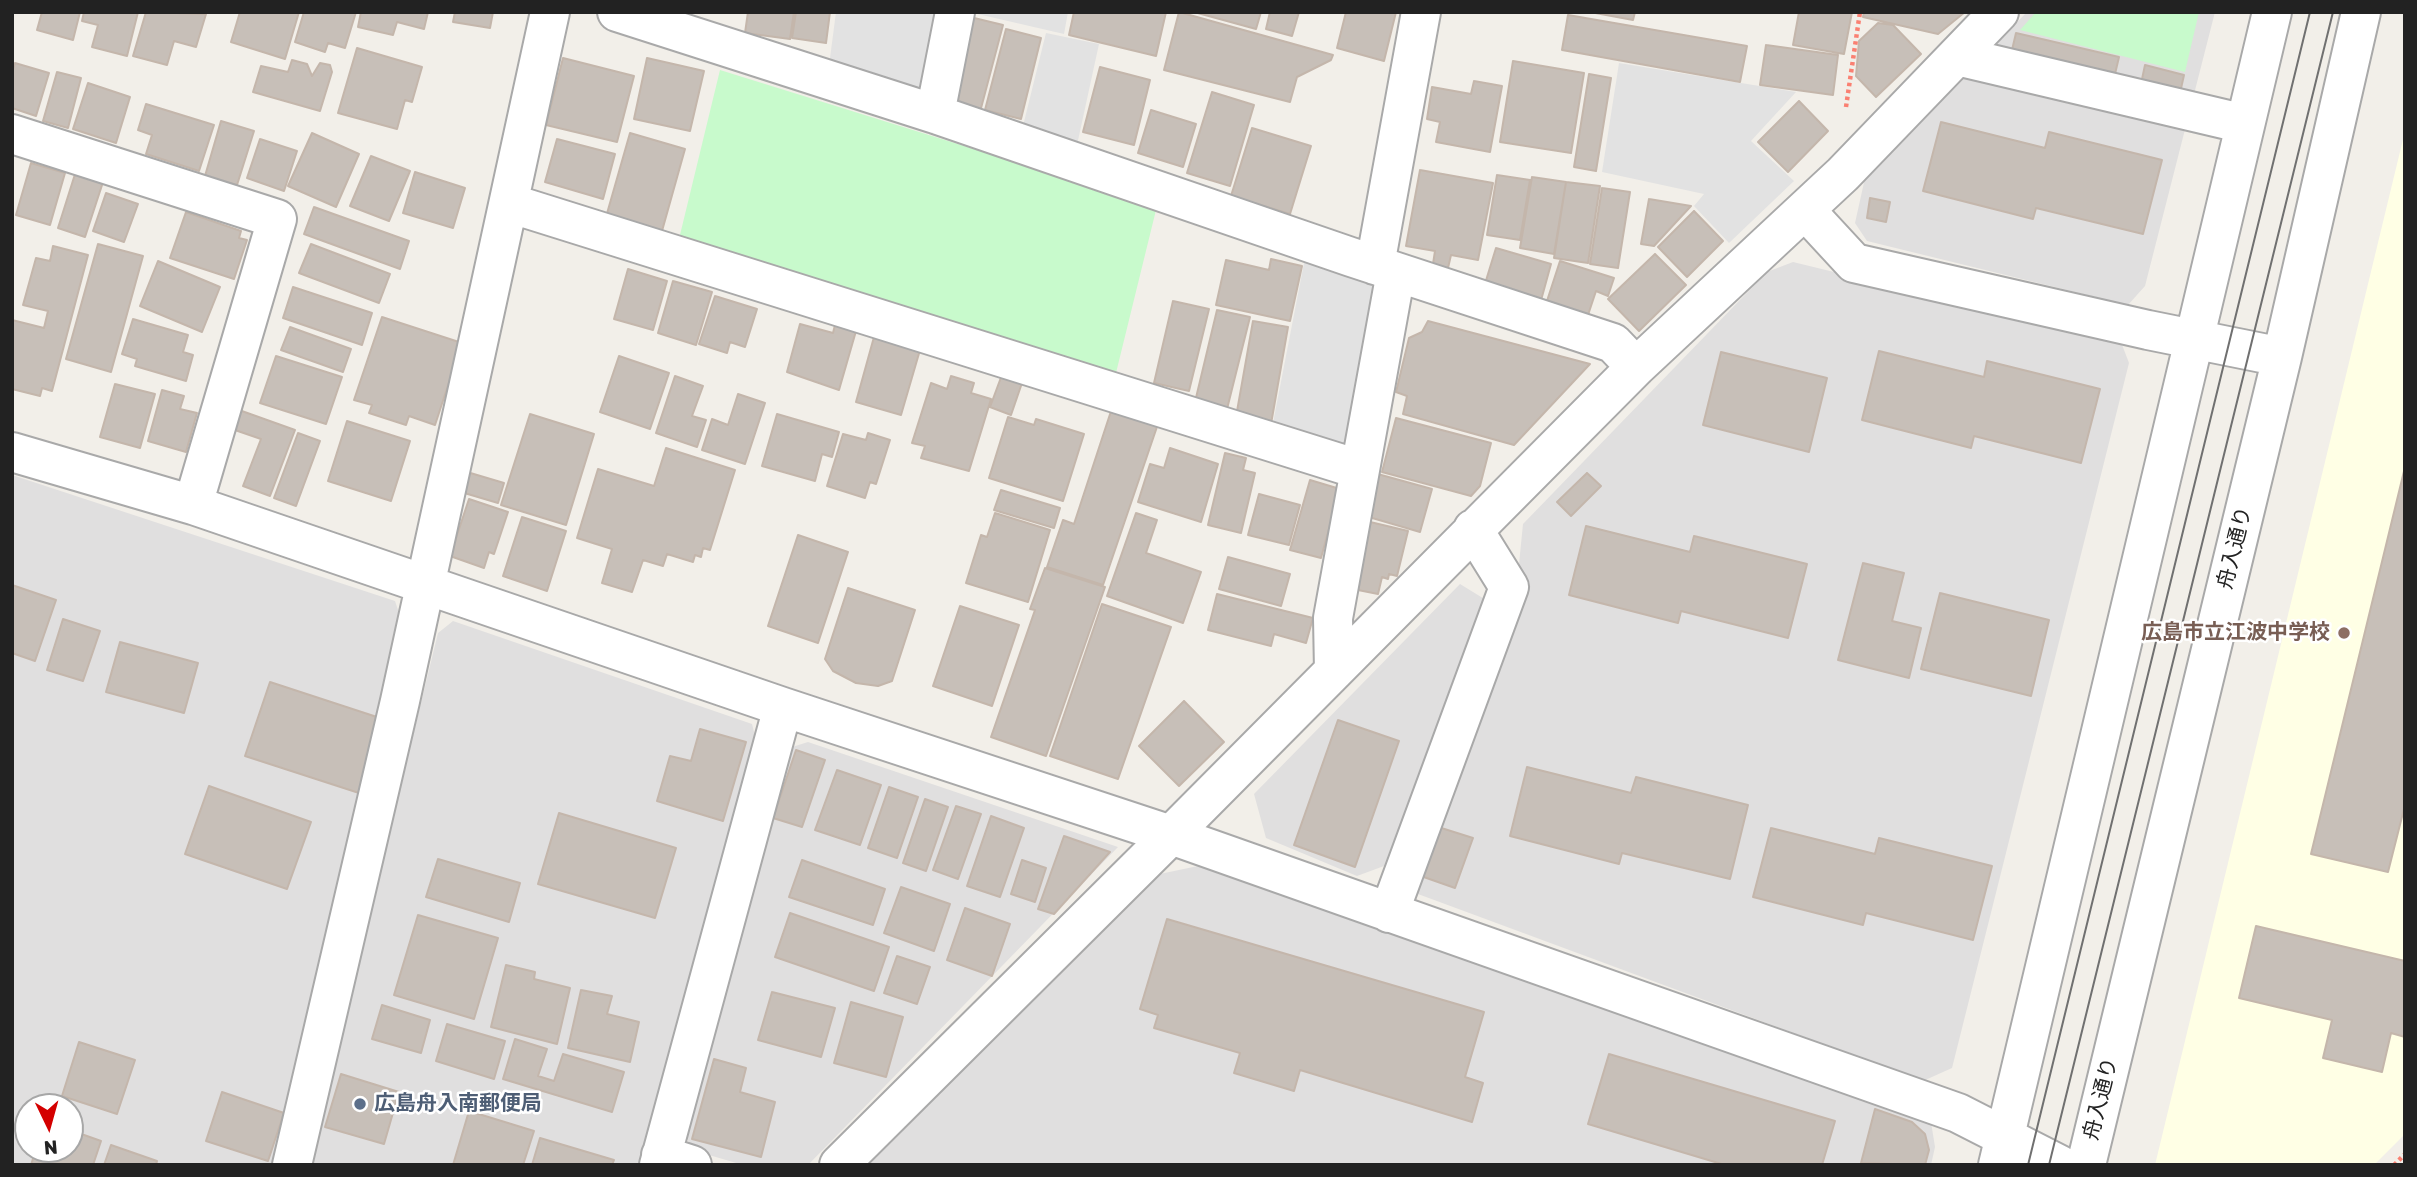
<!DOCTYPE html>
<html>
<head>
<meta charset="utf-8">
<style>
  body { margin:0 }
  #map { position:relative; width:2417px; height:1177px; overflow:hidden; background:#f2efe9; font-family:Rubik,sans-serif }
  canvas { display:block }
  .frame { position:absolute; inset:0; border:14px solid #222; pointer-events:none }
  .north { position:absolute; left:14px; top:1093px; width:70px; height:70px; box-sizing:border-box; background:#fff; border:2px solid #a7a7a7; border-radius:50%; rotate:175deg; font-size:19px; font-weight:700; line-height:28px; text-align:center; color:#222 }
  .north::after { content:''; display:block; margin:auto; width:24px; height:32px; background:#d40000; clip-path:polygon(50% 0,100% 100%,50% 72%,0 100%) }
</style>
</head>
<body>
<div id="map">
<canvas width="2417" height="1177"></canvas>
<div class="frame"></div>
<div class="north">N</div>
</div>
<script>
const g = document.querySelector('canvas').getContext('2d');
g.lineJoin = 'round';
function fillPath(path, color) { g.fillStyle = color; g.fill(path, 'evenodd'); }
const shape = rows => new Path2D(rows.map(r => 'M' + r).join(''));
function stroke(path, color, width, dash) { g.strokeStyle = color; g.lineWidth = width; g.lineCap = dash ? 'butt' : 'round'; g.setLineDash(dash || []); g.stroke(path); }
function label(font, color, halo, rows, align = 'center') {
  g.font = font + ' Rubik,"Noto Sans JP",sans-serif'; g.lineWidth = 5; g.setLineDash([]); g.textBaseline = 'middle'; g.strokeStyle = halo; g.fillStyle = color; for (const [text, x, y, turn = 0] of rows) {
    g.save(); g.translate(x, y); g.rotate((+turn || 0) * Math.PI / 180); g.textAlign = isNaN(turn) ? turn : align; if (halo) g.strokeText(text, 0, 0); g.fillText(text, 0, 0); g.restore();
  }
}
fillPath(shape([
  [2027,12,2215,12,2145,286,2128,305,1867,241,1855,223,1865,178],
  [1793,262,2121,342,2129,363,1952,1068,1923,1081,1418,894,1410,874,1516,594,1523,524,1767,272],
  [12,475,395,601,405,631,280,1165,12,1165],
  [28,1107,70,1107,70,1149,28,1149],
  [1460,584,1486,600,1384,866,1357,876,1266,838,1254,794],
  [453,621,752,724,758,748,640,1165,308,1165,438,633],
  [808,742,1118,847,808,1165,743,1165,692,1150,683,1128,789,748],
  [1198,866,1931,1122,1935,1147,1931,1165,864,1165,1155,875]
]), '#e0dfdf');
fillPath(shape([
  [2405,131,2405,1134,2374,1165,2155,1165]
]), '#ffffe5');
fillPath(shape([
  [2036,12,2199,12,2185,72,2020,30],
  [720,70,1157,206,1115,377,679,239]
]), '#c8facc');
fillPath(shape([
  [836,12,945,12,926,99,829,66],
  [969,12,1068,12,1064,34],
  [1046,33,1099,44,1077,145,1022,130],
  [1619,63,1796,92,1751,141,1794,181,1729,243,1694,206,1704,194,1602,172],
  [1305,258,1381,283,1350,450,1272,428]
]), '#e2e2e2');
const building = shape([
  [42,12,80,12,73,40,37,30,42,12],
  [84,12,138,12,127,56,92,47,98,25,82,21,84,12],
  [146,12,206,14,196,47,174,41,167,65,133,56,146,12],
  [240,12,299,12,285,59,231,42,240,12],
  [304,12,356,12,345,48,328,43,325,52,295,42,304,12],
  [361,12,428,12,424,29,397,22,393,35,358,27,361,12],
  [455,12,493,12,490,28,453,22,455,12],
  [748,12,794,12,790,39,745,33,748,12],
  [796,12,830,12,826,43,792,38,796,12],
  [1074,12,1166,12,1156,56,1069,35,1074,12],
  [1179,12,1333,55,1331,60,1297,77,1290,102,1164,70,1179,12],
  [1194,12,1261,12,1256,29,1194,12],
  [1270,12,1299,12,1292,36,1266,29,1270,12],
  [1346,12,1396,12,1384,61,1337,48,1346,12],
  [1590,12,1635,12,1633,20,1590,12],
  [1799,12,1852,12,1844,54,1793,45,1799,12],
  [1864,12,1965,12,1938,34,1863,17,1864,12],
  [1568,15,1747,46,1740,82,1562,50,1568,15],
  [970,17,1003,25,980,112,948,104,970,17],
  [1878,23,1893,25,1921,54,1876,97,1856,76,1859,41,1878,23],
  [1006,29,1041,38,1021,119,985,110,1006,29],
  [2016,33,2119,57,2115,74,2012,50,2016,33],
  [1766,45,1838,55,1833,95,1760,85,1766,45],
  [357,48,422,67,412,102,405,100,397,129,338,113,357,48],
  [563,58,634,76,617,142,546,125,563,58],
  [647,58,704,71,690,131,634,119,647,58],
  [292,60,307,64,312,76,320,63,330,65,332,72,320,111,253,92,261,66,288,72,292,60],
  [1513,61,1584,73,1571,153,1500,142,1513,61],
  [15,63,49,73,36,116,12,108,12,73,15,63],
  [2145,65,2184,75,2180,93,2141,84,2145,65],
  [1100,67,1150,80,1134,145,1083,132,1100,67],
  [57,72,81,78,68,128,43,121,57,72],
  [1589,74,1611,78,1596,171,1574,167,1589,74],
  [1474,81,1502,86,1490,152,1436,142,1440,122,1427,119,1432,87,1471,94,1474,81],
  [88,83,130,97,116,143,73,129,88,83],
  [1212,92,1254,105,1230,186,1187,173,1212,92],
  [1799,101,1828,131,1788,172,1758,142,1799,101],
  [146,104,214,125,199,171,146,154,152,135,138,130,146,104],
  [1151,110,1196,124,1183,167,1138,153,1151,110],
  [221,121,254,131,237,185,205,176,221,121],
  [1941,122,2045,148,2049,132,2162,160,2143,234,2036,208,2033,219,1923,191,1941,122],
  [1252,128,1311,146,1290,214,1231,196,1252,128],
  [312,133,359,154,336,207,288,186,312,133],
  [630,133,685,149,662,231,606,217,630,133],
  [260,139,297,151,284,191,247,178,260,139],
  [557,139,615,154,603,199,545,182,557,139],
  [371,156,410,171,389,221,350,206,371,156],
  [31,163,65,173,50,225,16,215,31,163],
  [1420,170,1493,183,1478,260,1451,255,1448,268,1433,264,1435,251,1406,246,1420,170],
  [76,171,104,179,85,237,58,228,76,171],
  [415,172,465,188,453,228,403,213,415,172],
  [1497,175,1530,180,1520,240,1487,235,1497,175],
  [1532,177,1566,182,1554,254,1520,248,1532,177],
  [1566,182,1600,186,1588,263,1554,258,1566,182],
  [1602,188,1630,192,1618,268,1590,264,1602,188],
  [106,193,138,204,124,242,93,231,106,193],
  [1870,198,1890,202,1886,222,1867,218,1870,198],
  [1649,199,1691,206,1654,246,1641,244,1649,199],
  [314,207,409,241,400,269,304,234,314,207],
  [1694,211,1723,241,1687,277,1658,247,1694,211],
  [186,212,241,231,239,238,247,240,234,279,170,258,186,212],
  [98,244,143,256,111,372,66,359,98,244],
  [311,244,390,274,379,303,299,273,311,244],
  [53,246,88,255,52,391,42,388,40,396,12,389,12,320,44,328,48,311,23,305,36,258,50,261,53,246],
  [1496,248,1551,264,1540,304,1484,287,1496,248],
  [1655,254,1686,285,1639,331,1608,299,1655,254],
  [1271,259,1302,266,1290,321,1216,305,1226,260,1269,270,1271,259],
  [158,261,220,287,202,332,140,306,158,261],
  [1560,261,1614,278,1608,296,1596,291,1587,318,1546,304,1560,261],
  [628,269,667,281,653,330,614,319,628,269],
  [673,281,712,292,696,345,658,333,673,281],
  [293,287,372,313,362,345,283,318,293,287],
  [715,296,757,309,745,347,730,342,727,353,699,344,715,296],
  [1173,301,1209,309,1189,391,1154,383,1173,301],
  [1217,310,1250,317,1227,409,1195,402,1217,310],
  [382,317,462,343,435,425,409,416,406,425,369,413,372,405,354,400,382,317],
  [133,319,188,335,183,352,193,355,186,381,135,366,137,359,122,354,133,319],
  [1253,321,1288,327,1271,424,1236,417,1253,321],
  [1428,321,1590,364,1514,445,1403,414,1407,396,1396,392,1409,338,1422,332,1428,321],
  [800,324,833,333,835,325,856,331,839,390,787,372,800,324],
  [290,327,351,349,343,372,281,350,290,327],
  [874,337,920,350,901,415,856,402,874,337],
  [1879,351,1984,377,1987,361,2100,389,2081,463,1974,436,1971,448,1862,420,1879,351],
  [1721,352,1827,378,1809,452,1703,425,1721,352],
  [276,356,342,377,326,424,260,403,276,356],
  [619,356,669,373,650,429,600,412,619,356],
  [1003,372,1023,380,1011,415,990,407,1003,372],
  [675,376,703,386,692,416,706,420,697,447,656,433,675,376],
  [951,376,974,383,971,393,991,399,969,471,921,458,925,446,912,443,931,383,947,389,951,376],
  [115,384,155,394,140,448,100,437,115,384],
  [162,390,184,396,180,409,197,413,186,452,148,441,162,390],
  [738,394,765,403,745,464,702,450,712,419,728,425,738,394],
  [1114,402,1160,418,1103,585,1047,567,1063,520,1074,524,1114,402],
  [239,410,295,430,270,496,243,486,261,439,232,429,239,410],
  [530,414,594,434,566,525,501,505,530,414],
  [777,414,839,432,832,457,822,454,815,481,762,466,777,414],
  [1008,417,1034,425,1036,419,1084,434,1063,501,989,478,1008,417],
  [1396,418,1491,443,1480,486,1471,496,1382,472,1396,418],
  [347,421,410,441,391,501,328,481,347,421],
  [298,433,320,441,296,506,274,498,298,433],
  [868,433,890,440,876,484,870,482,865,498,827,486,843,434,866,440,868,433],
  [666,448,735,470,710,550,703,548,701,557,695,555,693,562,667,554,663,566,643,560,632,592,602,583,612,549,577,538,598,469,654,486,666,448],
  [1170,448,1218,464,1201,522,1138,502,1150,464,1164,468,1170,448],
  [1225,453,1246,458,1243,470,1255,473,1241,533,1208,525,1225,453],
  [2405,467,2405,805,2388,872,2311,854,2405,467],
  [467,472,504,483,498,503,461,492,467,472],
  [1374,473,1432,489,1420,532,1362,515,1374,473],
  [1587,473,1601,486,1571,516,1557,502,1587,473],
  [1310,480,1340,489,1321,558,1290,550,1310,480],
  [1001,490,1060,508,1054,528,994,510,1001,490],
  [1259,494,1300,505,1289,545,1248,535,1259,494],
  [469,499,508,512,494,554,489,552,484,568,450,556,469,499],
  [995,513,1050,530,1028,602,966,583,981,535,987,537,995,513],
  [1136,513,1157,520,1146,553,1201,572,1183,623,1107,596,1136,513],
  [522,517,566,531,547,591,503,576,522,517],
  [1366,521,1408,531,1397,576,1389,574,1388,579,1382,577,1378,594,1348,588,1366,521],
  [1586,526,1690,552,1694,536,1807,564,1788,638,1681,611,1678,623,1569,595,1586,526],
  [798,535,848,552,818,643,768,626,798,535],
  [1228,557,1290,574,1281,606,1219,589,1228,557],
  [1863,563,1904,573,1892,621,1921,628,1909,678,1838,660,1863,563],
  [1045,568,1105,587,1046,756,991,737,1035,610,1030,609,1045,568],
  [12,585,56,600,35,661,12,653,12,585],
  [848,588,915,610,892,681,878,686,856,683,833,671,825,659,848,588],
  [1940,593,2049,620,2031,696,1921,669,1940,593],
  [1217,594,1313,618,1306,643,1274,634,1271,646,1208,630,1217,594],
  [1102,604,1171,627,1118,779,1050,756,1102,604],
  [960,606,1019,625,992,706,933,686,960,606],
  [63,619,100,631,83,681,47,670,63,619],
  [120,642,198,663,184,713,106,692,120,642],
  [270,682,383,719,359,793,245,756,270,682],
  [1184,701,1224,742,1179,786,1139,746,1184,701],
  [1338,720,1399,741,1355,867,1294,845,1338,720],
  [700,729,746,742,723,821,657,801,670,756,691,761,700,729],
  [796,750,825,760,802,827,773,818,796,750],
  [1527,767,1631,793,1636,777,1748,805,1730,879,1622,853,1619,864,1510,836,1527,767],
  [837,770,881,785,860,845,815,830,837,770],
  [209,786,311,822,287,889,185,854,209,786],
  [889,787,918,797,897,858,868,848,889,787],
  [925,799,948,807,926,871,903,863,925,799],
  [956,806,981,814,958,879,933,870,956,806],
  [559,813,676,848,655,918,538,884,559,813],
  [991,816,1024,828,1000,897,967,886,991,816],
  [1435,826,1473,838,1455,888,1418,875,1435,826],
  [1771,828,1875,854,1879,838,1992,866,1973,940,1866,913,1863,925,1753,897,1771,828],
  [1064,836,1110,852,1054,914,1038,909,1064,836],
  [438,859,520,883,509,922,426,897,438,859],
  [802,860,885,889,873,925,789,897,802,860],
  [1022,860,1046,868,1035,902,1011,894,1022,860],
  [901,887,950,904,934,951,884,933,901,887],
  [965,908,1010,924,992,976,947,960,965,908],
  [790,913,889,947,874,991,775,957,790,913],
  [418,915,498,938,474,1019,394,995,418,915],
  [1167,919,1484,1012,1465,1077,1483,1083,1472,1122,1300,1070,1294,1091,1234,1073,1240,1053,1154,1028,1158,1015,1140,1009,1167,919],
  [2256,926,2405,961,2405,1037,2391,1033,2382,1072,2323,1058,2332,1020,2239,998,2256,926],
  [897,956,930,967,917,1004,884,993,897,956],
  [506,965,535,972,534,979,570,988,557,1044,491,1027,506,965],
  [581,990,612,996,607,1014,639,1022,630,1062,568,1048,581,990],
  [772,992,835,1008,821,1057,758,1040,772,992],
  [851,1002,903,1017,886,1077,834,1063,851,1002],
  [382,1005,430,1020,421,1053,372,1039,382,1005],
  [447,1024,505,1041,494,1079,436,1061,447,1024],
  [515,1039,547,1049,538,1076,554,1081,563,1054,624,1072,612,1112,503,1079,515,1039],
  [79,1042,135,1060,117,1114,62,1096,79,1042],
  [1609,1054,1835,1121,1822,1165,1725,1165,1588,1124,1609,1054],
  [714,1059,746,1068,740,1092,775,1102,761,1157,692,1139,714,1059],
  [341,1074,399,1092,384,1144,325,1127,341,1074],
  [222,1092,284,1113,268,1161,206,1141,222,1092],
  [1875,1109,1912,1122,1925,1134,1929,1150,1925,1165,1861,1163,1875,1109],
  [469,1111,534,1131,523,1165,453,1165,469,1111],
  [70,1130,101,1141,93,1165,31,1165,36,1149,70,1149,70,1130],
  [540,1138,614,1160,612,1165,532,1165,540,1138],
  [111,1145,157,1161,156,1165,104,1165,111,1145]
]);
fillPath(building, '#c7bfb8');
stroke(building, '#c4b6ab', 2);
const minor = shape([
  [617,12,935,114,1351,257,1613,343,1636,367],
  [1957,56,2245,124],
  [935,114,955,12],
  [12,134,277,219,193,505],
  [509,203,1358,469],
  [1805,210,1854,263,2148,330,2282,357],
  [1375,265,1421,12],
  [12,452,193,505,783,707,1171,835,1958,1113,2060,1165],
  [1334,671,1333,618,1396,272],
  [1389,913,1509,587,1473,529],
  [661,1155,692,1165],
  [292,1165,400,701,550,12],
  [659,1165,783,707],
  [839,1165,1171,835,1636,367,1843,174,1999,12],
  [1998,1165,2272,12],
  [2086,1165,2282,357,2361,12]
]);
stroke(minor, '#a9a9a9', 42);
stroke(shape([
  [1846,107,1860,12],
  [2394,1165,2405,1154]
]), '#fa8072', 4.5, [3.5, 3.5]);
stroke(minor, '#fff', 38);
stroke(shape([
  [2028,1165,2310,12],
  [2049,1165,2333,12]
]), '#707070', 2);
for (const [x, y, r, color] of [
  [2344,633,7,"#8d6e63"],
  [360,1104,7,"#5c6f8a"]
]) { const dot = new Path2D(); dot.arc(x, y, r, 0, 2 * Math.PI); g.fillStyle = color; g.fill(dot); stroke(dot, '#fff', 2.5); }
label('21px', '#222', '#fff', [
  ["舟入通り",2235,548,-76],
  ["舟入通り",2101,1099,-76]
]);
label('bold 21px', '#785e54', '#fff', [
  ["広島市立江波中学校",2330,633]
], 'right');
label('bold 21px', '#4e5e75', '#fff', [
  ["広島舟入南郵便局",374,1104]
], 'left');
</script>
</body>
</html>
